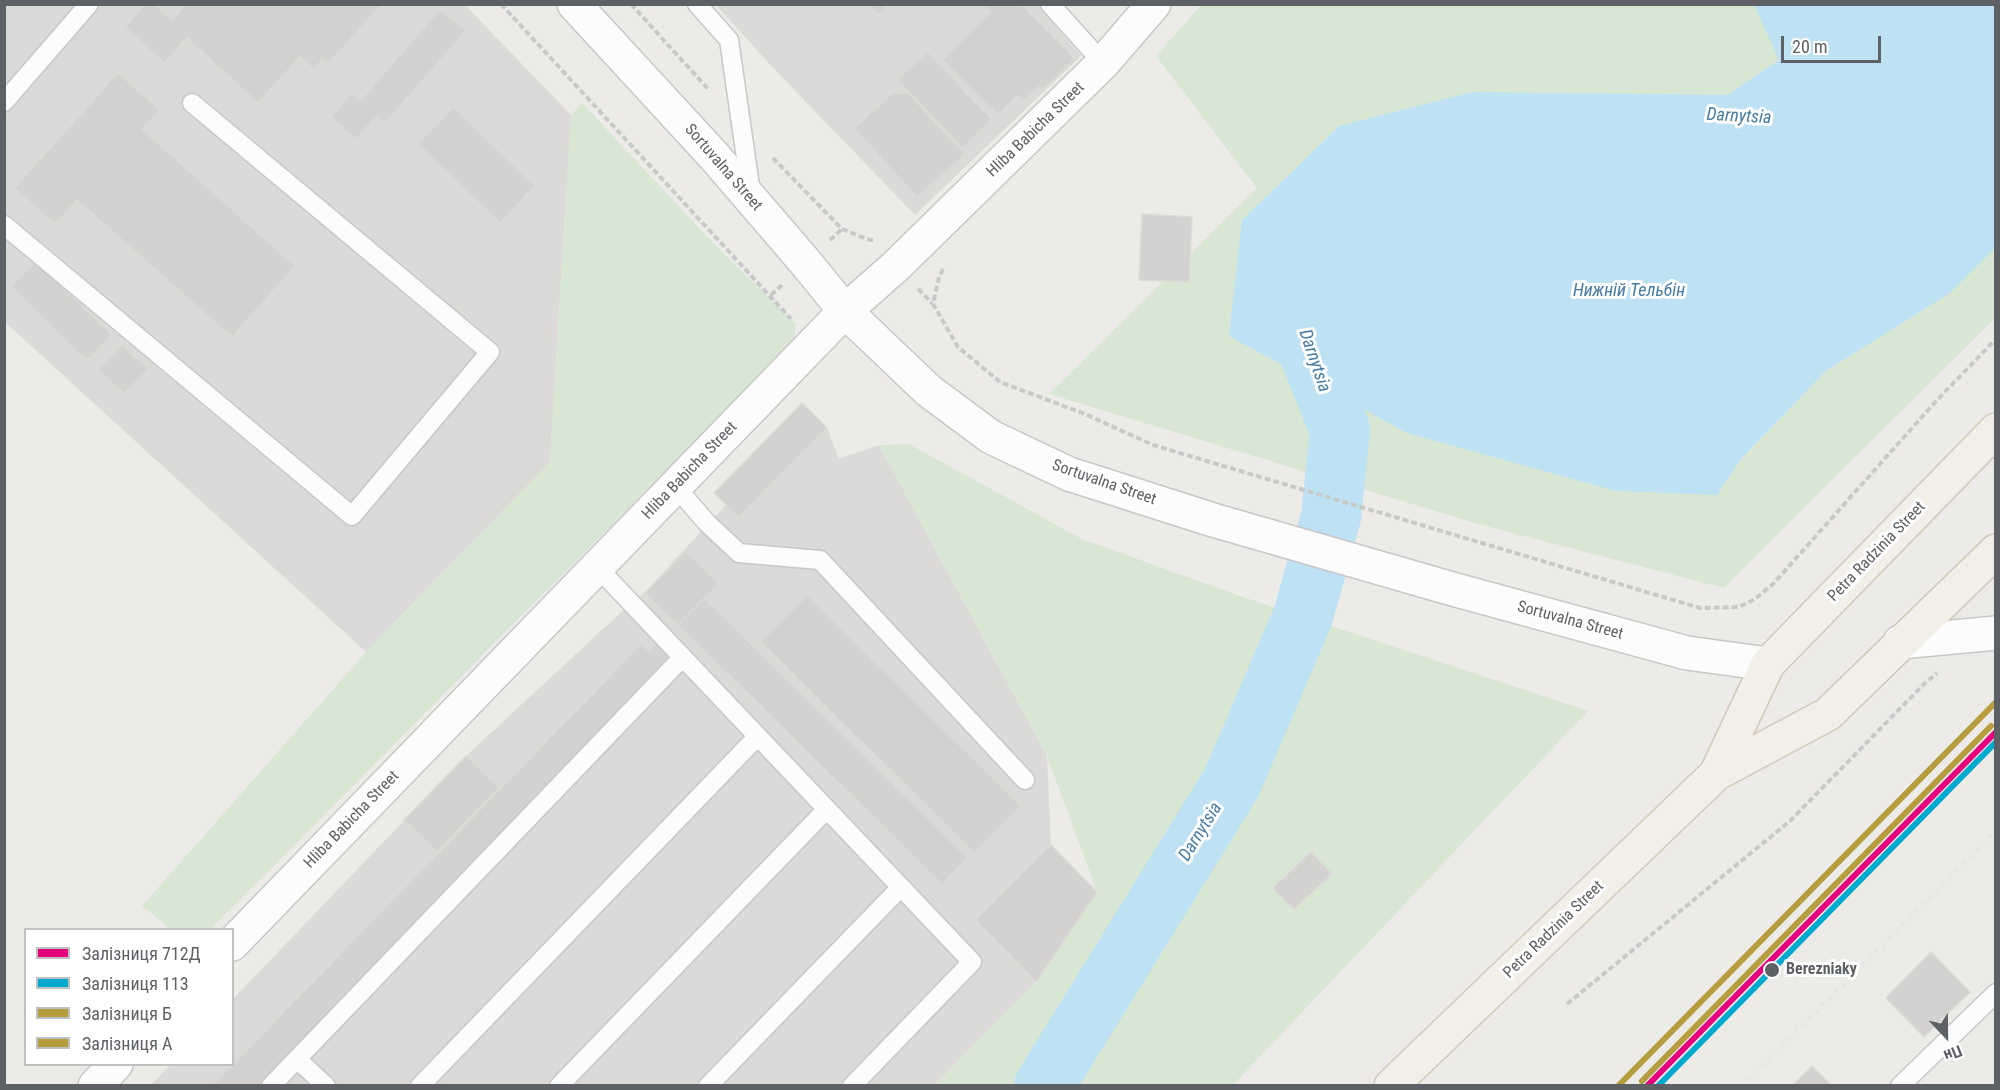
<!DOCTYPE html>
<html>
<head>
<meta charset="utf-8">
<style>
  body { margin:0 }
  #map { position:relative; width:2000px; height:1090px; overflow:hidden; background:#ecebe8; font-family:"Roboto Condensed",sans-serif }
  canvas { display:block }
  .frame { position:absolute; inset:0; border:6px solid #5d6165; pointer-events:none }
  .legend { position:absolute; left:24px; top:928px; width:210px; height:138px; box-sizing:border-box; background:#fff; border:2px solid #bec0c1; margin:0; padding:8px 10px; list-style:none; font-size:18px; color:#5d6165 }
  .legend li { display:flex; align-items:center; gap:12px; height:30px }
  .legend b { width:30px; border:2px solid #bec0c1 }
  .north { position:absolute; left:1916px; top:1006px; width:60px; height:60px; -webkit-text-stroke:4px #fff; paint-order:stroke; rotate:158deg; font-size:16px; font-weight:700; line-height:24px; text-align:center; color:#5d6165 }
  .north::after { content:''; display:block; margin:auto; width:21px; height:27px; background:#5d6165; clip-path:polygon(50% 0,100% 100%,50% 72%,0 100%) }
  .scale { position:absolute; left:1781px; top:36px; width:100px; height:27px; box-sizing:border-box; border:3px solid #5d6165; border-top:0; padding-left:8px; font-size:18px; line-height:21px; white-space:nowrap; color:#5d6165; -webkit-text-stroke:4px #fff; paint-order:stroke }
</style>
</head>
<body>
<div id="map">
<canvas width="2000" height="1090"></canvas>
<div class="frame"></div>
<ul class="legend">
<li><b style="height:8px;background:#e5007d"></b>Залізниця 712Д</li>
<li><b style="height:8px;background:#00a9ce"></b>Залізниця 113</li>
<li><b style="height:8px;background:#b69d3e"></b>Залізниця Б</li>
<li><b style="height:8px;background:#b69d3e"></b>Залізниця A</li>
</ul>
<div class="north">Пн</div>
<div class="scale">20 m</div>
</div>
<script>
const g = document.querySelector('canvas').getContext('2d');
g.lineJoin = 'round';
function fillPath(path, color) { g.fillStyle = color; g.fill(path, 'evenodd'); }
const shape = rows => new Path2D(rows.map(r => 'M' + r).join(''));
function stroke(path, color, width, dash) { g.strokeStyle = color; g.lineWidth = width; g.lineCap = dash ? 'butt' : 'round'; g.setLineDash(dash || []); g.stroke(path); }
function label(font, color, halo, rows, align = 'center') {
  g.font = font + ' "Roboto Condensed",sans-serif'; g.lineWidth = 6; g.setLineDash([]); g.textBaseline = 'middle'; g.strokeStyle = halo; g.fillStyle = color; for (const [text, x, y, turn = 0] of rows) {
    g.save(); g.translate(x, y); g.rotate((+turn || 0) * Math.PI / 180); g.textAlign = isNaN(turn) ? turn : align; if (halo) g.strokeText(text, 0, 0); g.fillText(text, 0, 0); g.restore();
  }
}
fillPath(shape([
  [4,5,465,5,571,115,550,462,366,652,5,322],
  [716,5,1041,5,1039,7,1081,56,915,215,777,72],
  [802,403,827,428,839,459,879,445,1047,756,1051,845,1097,892,1036,982,935,1085,150,1086,170,1065,232,1064,233,999,466,756,631,603,645,592,726,505,714,493]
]), '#dcdad8');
fillPath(shape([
  [1201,5,1761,5,1995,116,1995,318,1724,588,1478,524,1049,394,1257,188,1156,56],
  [1339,126,1946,295,1826,371,1741,459,1717,495,1229,336,1243,220],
  [582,103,715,245,796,324,793,345,691,445,211,929,171,929,142,906,366,652,550,462,571,115],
  [909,444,1082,539,1243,597,1588,711,1233,1085,935,1085,1036,982,1097,892,1047,756,879,445]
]), '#d8e7d4');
fillPath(shape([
  [1754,5,1995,5,1995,248,1950,293,1826,371,1741,459,1717,495,1616,491,1407,433,1229,336,1242,220,1339,126,1472,92,1727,95,1779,60]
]), '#bee2f4');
stroke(shape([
  [1044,1086,1232,782,1303,616,1331,517,1340,430,1302,335,1300,310]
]), '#bee2f4', 60);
const building = shape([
  [145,4,155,4,172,20,186,4,382,4,328,64,322,60,314,69,300,57,258,103,187,38,164,63,125,27,145,4],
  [868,4,889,4,879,15,868,4],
  [982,4,1021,4,1075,59,1043,90,1039,86,1024,101,1018,95,998,115,942,60,990,12,982,4],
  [440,9,466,31,385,123,377,116,356,139,331,117,352,93,361,100,440,9],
  [928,52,992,120,962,148,897,79,928,52],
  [118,73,160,110,142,129,295,266,232,337,77,200,55,224,14,188,118,73],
  [908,93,965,154,917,197,854,128,892,94,908,93],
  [453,107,535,186,500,223,418,144,453,107],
  [1142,214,1192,217,1189,282,1139,280,1142,214],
  [36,261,112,335,87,361,11,286,36,261],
  [122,345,148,369,124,394,98,370,122,345],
  [802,403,827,428,739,517,714,493,802,403],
  [686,551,719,583,678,625,645,593,686,551],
  [807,595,1021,806,974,853,761,642,807,595],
  [704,598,968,858,942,884,678,625,704,598],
  [658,641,672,654,654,673,659,678,262,1086,212,1086,641,644,649,651,658,641],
  [466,756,499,787,437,852,404,820,466,756],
  [1051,845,1097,892,1036,982,975,920,1051,845],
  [1311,852,1332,874,1294,909,1273,888,1311,852],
  [1931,952,1970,992,1924,1037,1886,998,1931,952],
  [1812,1066,1832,1086,1792,1086,1812,1066]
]);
fillPath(building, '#d3d2d1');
stroke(building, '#dcdad7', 1.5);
const service = shape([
  [697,4,729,40,751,193],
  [1050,4,1103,63],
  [4,102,89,4],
  [4,225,352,516,490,352,192,103],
  [675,486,707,523,739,553,820,560,1025,780],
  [597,567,972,962,852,1086],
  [297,1059,326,1086],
  [271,1086,682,658],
  [420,1086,757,737],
  [559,1086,827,809],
  [708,1086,901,887],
  [1900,1086,1996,993]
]);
const minor = shape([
  [232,944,845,311,896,266,1103,63,1154,4],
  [95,1086,116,1064]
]);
const tertiary = shape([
  [574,4,714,156,806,263,845,311,929,391,991,437,1069,474,1213,520,1456,590,1687,653,1768,664],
  [1900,642,1996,633]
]);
const primary = shape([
  [1716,774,1768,664,1996,430],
  [1391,1086,1716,774,1828,714,1996,551]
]);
stroke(service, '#c7c7c7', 21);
stroke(minor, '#c7c7c7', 36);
stroke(tertiary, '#c7c7c7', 36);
stroke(primary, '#d2c8b8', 36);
stroke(shape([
  [501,4,791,319],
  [631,4,708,89],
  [773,158,842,229,870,240,875,240],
  [830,240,842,229],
  [943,269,939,277,933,304,958,347,1000,382,1085,414,1153,445,1700,608,1739,607,1755,599,1773,584,1938,399,1996,339],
  [918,289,932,303],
  [771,295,783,284],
  [1567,1004,1790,821,1923,685,1937,673]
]), '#c6cbc9', 4, [6, 3]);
stroke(service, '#fcfcfc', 18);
stroke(minor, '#fcfcfc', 33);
stroke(tertiary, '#fcfcfc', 33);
stroke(primary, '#f2efe9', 33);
stroke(shape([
  [1742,1086,1996,831]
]), '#e3e2e2', 4.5, [1.5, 8]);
stroke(shape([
  [1647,1086,1996,732]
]), '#e5007d', 6);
stroke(shape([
  [1658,1086,1996,742]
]), '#00a9ce', 6);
stroke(shape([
  [1618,1086,1996,702]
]), '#b69d3e', 6);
stroke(shape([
  [1642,1081,1991,726]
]), '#b69d3e', 6);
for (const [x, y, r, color] of [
  [1772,970,8,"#5d6165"]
]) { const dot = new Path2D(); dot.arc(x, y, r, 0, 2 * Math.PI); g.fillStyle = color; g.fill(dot); stroke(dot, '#fff', 2); }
label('16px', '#5d6165', '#fff', [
  ["Hliba Babicha Street",1036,130,-44],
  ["Sortuvalna Street",723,168,49],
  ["Hliba Babicha Street",690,471,-46],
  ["Sortuvalna Street",1104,483,19],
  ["Petra Radzinia Street",1877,552,-46],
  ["Sortuvalna Street",1570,621,15],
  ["Hliba Babicha Street",352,820,-46],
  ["Petra Radzinia Street",1554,930,-44]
]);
label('bold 16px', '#5d6165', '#fff', [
  ["Berezniaky",1786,970]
], 'left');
label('italic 18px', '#467ba2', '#fff', [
  ["Darnytsia",1739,117,3],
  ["Нижній Тельбін",1629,291],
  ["Darnytsia",1314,361,71],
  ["Darnytsia",1201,832,-58]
]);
</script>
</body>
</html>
